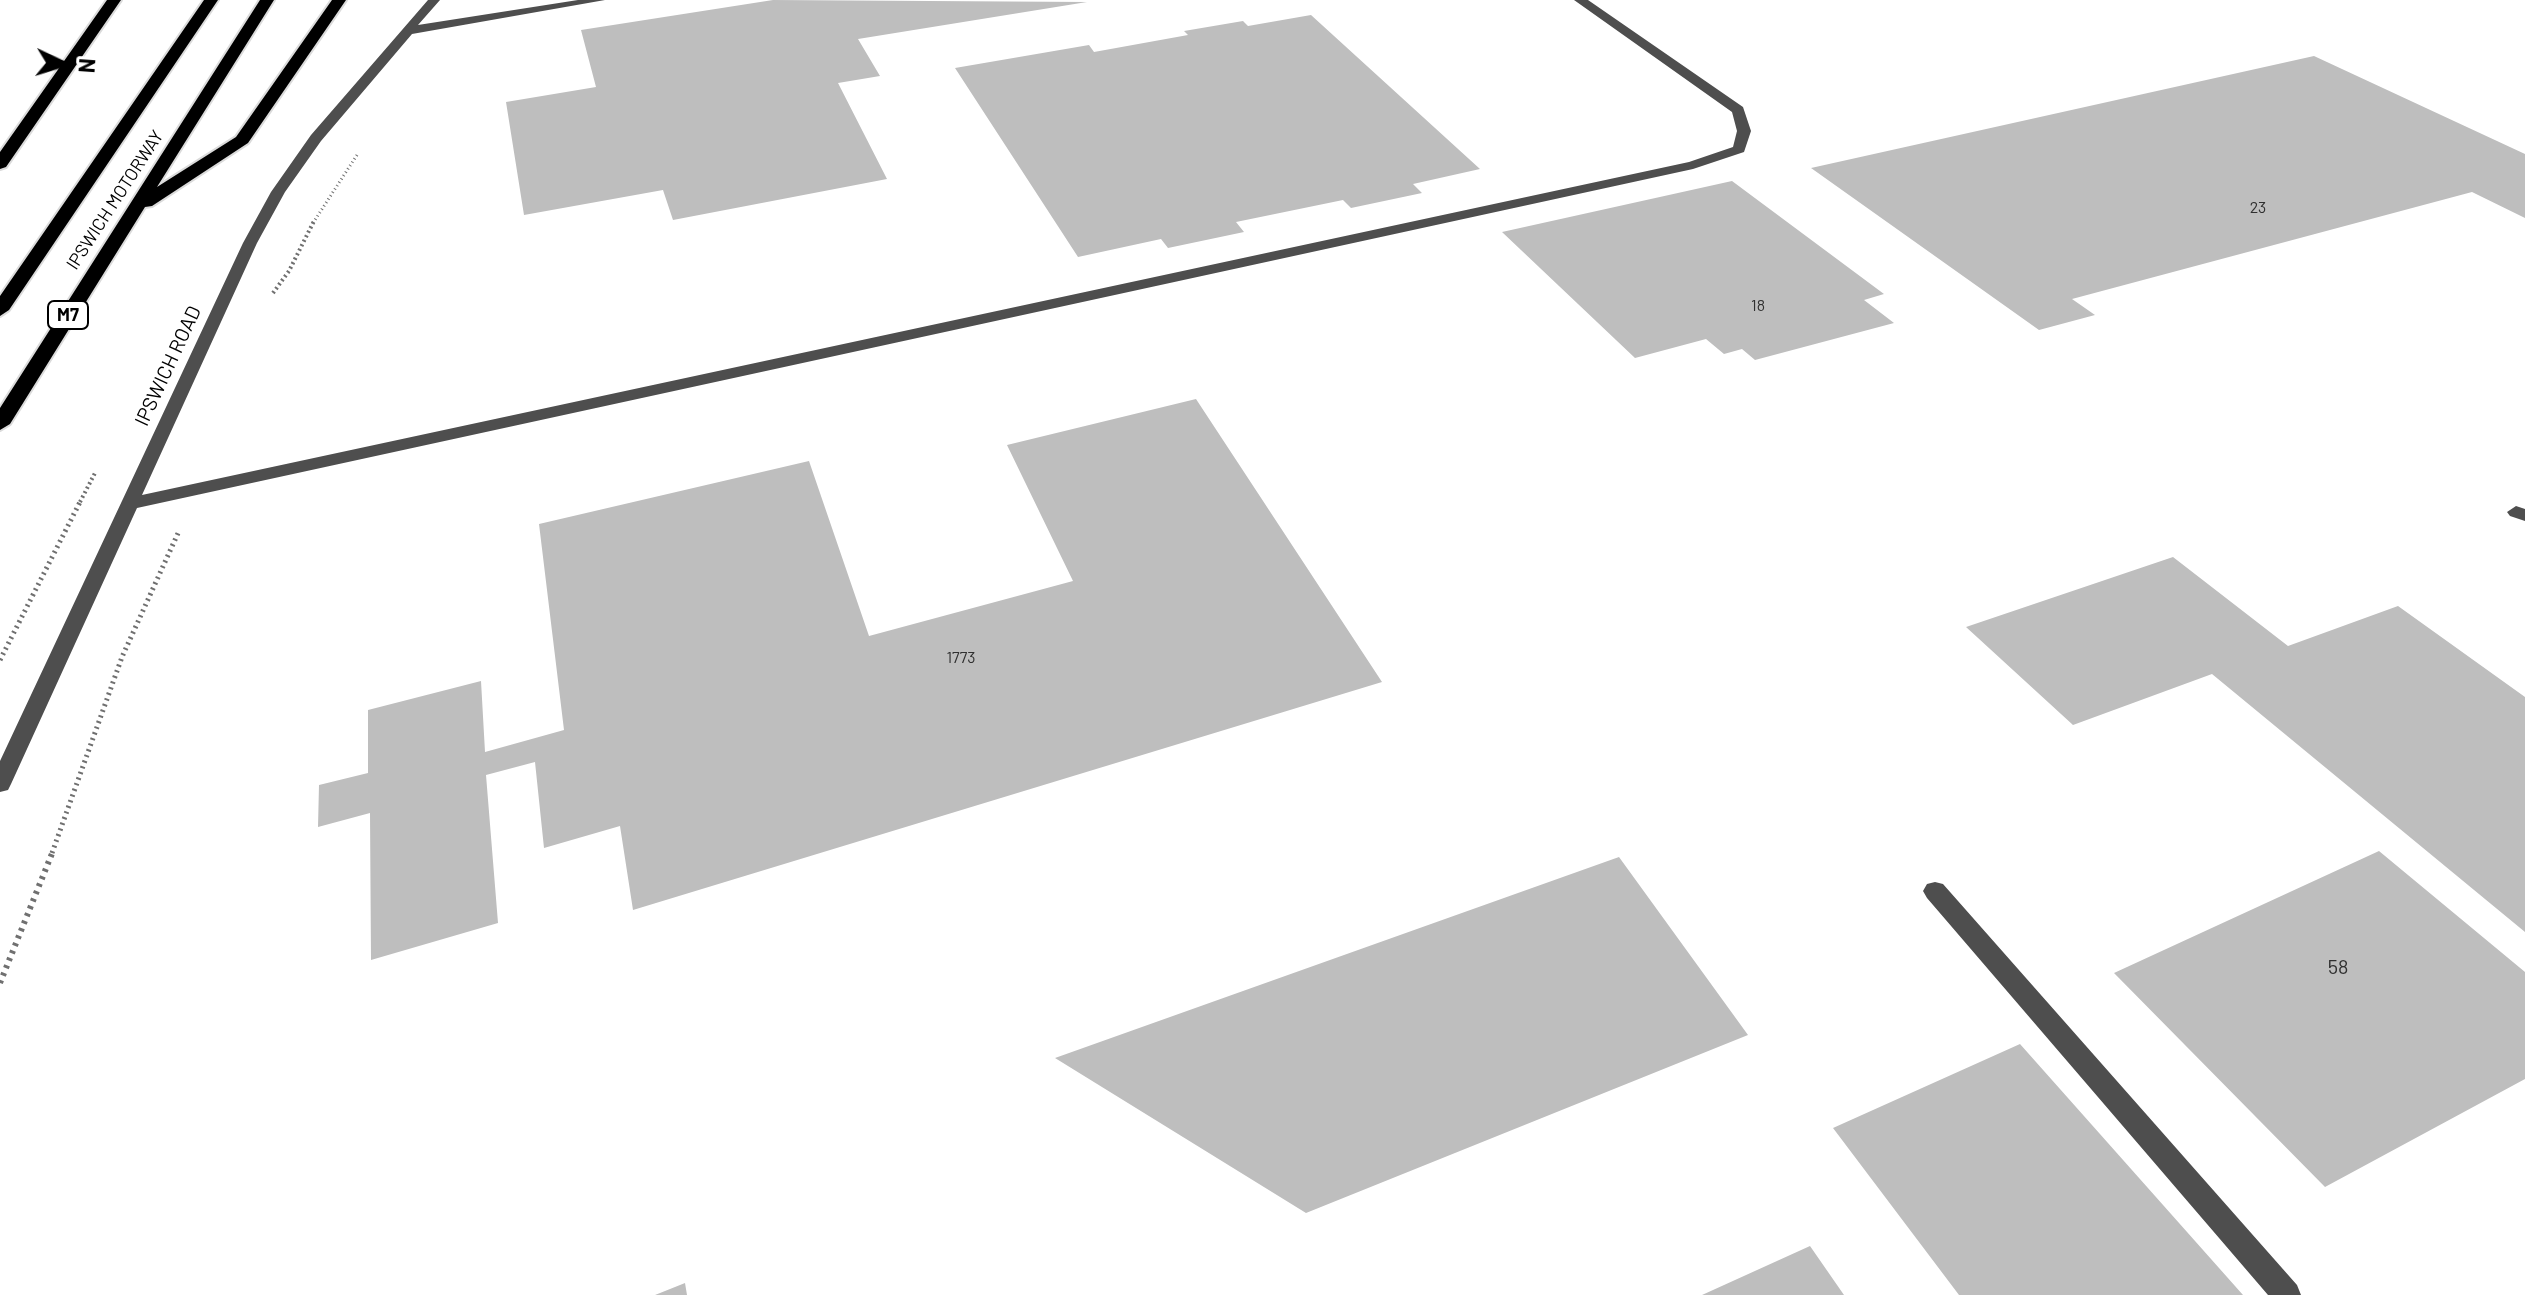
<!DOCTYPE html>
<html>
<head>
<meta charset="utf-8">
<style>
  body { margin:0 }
  #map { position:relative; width:2525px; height:1295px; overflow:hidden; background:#fff; font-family:Barlow,sans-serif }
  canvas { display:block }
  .north { position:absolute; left:24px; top:24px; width:80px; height:80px; -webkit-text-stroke:6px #fff; paint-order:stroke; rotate:94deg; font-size:22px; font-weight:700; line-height:32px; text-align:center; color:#000 }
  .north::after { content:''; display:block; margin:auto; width:28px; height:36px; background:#000; clip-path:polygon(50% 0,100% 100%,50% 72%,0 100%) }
</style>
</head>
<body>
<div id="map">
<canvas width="2525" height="1295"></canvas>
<div class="north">N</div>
</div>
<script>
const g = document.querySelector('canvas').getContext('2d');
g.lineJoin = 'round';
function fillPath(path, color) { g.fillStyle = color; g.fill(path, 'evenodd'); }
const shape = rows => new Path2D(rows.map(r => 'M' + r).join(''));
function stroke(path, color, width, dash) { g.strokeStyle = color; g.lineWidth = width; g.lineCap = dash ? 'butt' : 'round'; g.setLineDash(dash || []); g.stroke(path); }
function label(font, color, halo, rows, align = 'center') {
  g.font = font + ' Barlow,sans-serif'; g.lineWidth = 6; g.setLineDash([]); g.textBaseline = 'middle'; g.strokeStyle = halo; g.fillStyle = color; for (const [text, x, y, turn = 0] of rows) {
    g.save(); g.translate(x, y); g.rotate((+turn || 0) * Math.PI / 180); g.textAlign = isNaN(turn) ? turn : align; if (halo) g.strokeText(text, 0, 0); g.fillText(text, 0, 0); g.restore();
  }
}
fillPath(shape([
  [773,0,1087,2,858,39,880,76,838,83,887,179,673,220,663,190,524,215,506,102,596,87,581,30],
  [1311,15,1480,169,1413,184,1422,193,1351,208,1343,200,1236,222,1244,232,1168,248,1161,239,1078,257,955,68,1089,45,1094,52,1188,35,1184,31,1243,21,1248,26],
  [2314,56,2525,154,2525,218,2472,192,2072,299,2095,315,2039,330,1811,168],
  [1732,181,1884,294,1864,300,1894,323,1755,360,1742,349,1724,354,1706,339,1635,358,1502,232],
  [1196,399,1382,682,633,910,620,826,544,848,535,762,486,775,498,923,371,960,370,813,318,827,319,785,368,773,368,710,481,681,485,752,564,730,539,524,809,461,869,636,1073,581,1007,445],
  [2173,557,2288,646,2398,606,2525,697,2525,932,2212,674,2073,725,1966,627],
  [2379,851,2525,972,2525,1079,2325,1187,2114,973],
  [1619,857,1748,1035,1306,1213,1055,1058],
  [2020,1044,2243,1295,1959,1295,1833,1128],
  [1810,1246,1844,1295,1702,1295],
  [685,1283,687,1295,655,1295]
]), '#bebebe');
const highway = shape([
  [107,0,121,0,6,167,0,169,0,152,107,0],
  [204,0,218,0,9,310,0,316,0,296,204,0],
  [260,0,274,0,157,187,236,137,332,0,346,0,248,143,152,206,145,207,10,424,0,430,0,408,260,0]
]);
stroke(highway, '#dbdbdb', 4);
stroke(shape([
  [313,223,357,155]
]), '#707070', 3, [1, 3]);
stroke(shape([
  [273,293,289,271,314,221],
  [80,502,96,471]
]), '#707070', 4, [2, 3]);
stroke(shape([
  [0,660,81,500],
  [52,853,122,657,179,531]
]), '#707070', 5, [2, 4]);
stroke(shape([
  [0,983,53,851]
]), '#707070', 6, [3, 5]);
fillPath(shape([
  [428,0,440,0,418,25,578,0,605,0,412,34,321,141,285,192,257,243,142,495,1689,162,1733,147,1737,131,1732,112,1574,0,1588,0,1743,107,1751,131,1744,152,1693,169,137,508,11,784,8,790,0,792,0,761,243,243,271,192,311,135,428,0],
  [2516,506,2525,509,2525,521,2510,516,2507,512,2516,506],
  [1935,882,1943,884,2297,1285,2301,1295,2268,1295,1927,898,1923,891,1927,884,1935,882]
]), '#4e4e4e');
fillPath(highway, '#000');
label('16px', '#303030', null, [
  ["23",2258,208],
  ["18",1758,306],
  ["1773",961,658]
]);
label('18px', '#000', '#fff', [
  ["IPSWICH MOTORWAY",115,200,-57]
]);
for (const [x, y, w] of [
  [68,315,40]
]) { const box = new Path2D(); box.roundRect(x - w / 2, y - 14, w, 28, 6); g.fillStyle = '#fff'; g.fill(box); stroke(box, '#000', 2); }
label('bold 18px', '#000', null, [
  ["M7",68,315]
]);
label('20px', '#000', '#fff', [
  ["IPSWICH ROAD",168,366,-65]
]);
label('20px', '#303030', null, [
  ["58",2338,967]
]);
</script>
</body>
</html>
